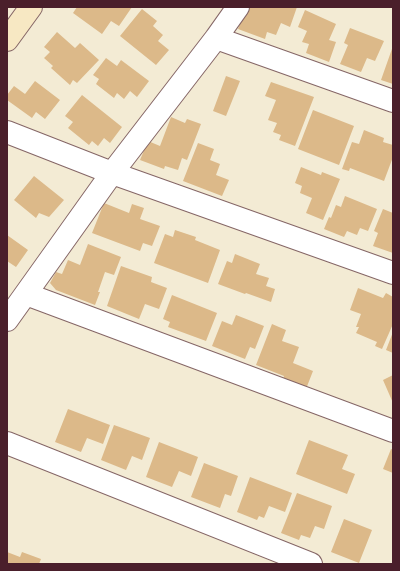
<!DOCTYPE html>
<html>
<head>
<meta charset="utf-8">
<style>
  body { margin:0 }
  #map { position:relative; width:400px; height:571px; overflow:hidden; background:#f3ebd4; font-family:"Shantell Sans",sans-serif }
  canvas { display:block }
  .frame { position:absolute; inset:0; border:8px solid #4a1f2b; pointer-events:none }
</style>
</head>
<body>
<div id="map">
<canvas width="400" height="571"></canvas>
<div class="frame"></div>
</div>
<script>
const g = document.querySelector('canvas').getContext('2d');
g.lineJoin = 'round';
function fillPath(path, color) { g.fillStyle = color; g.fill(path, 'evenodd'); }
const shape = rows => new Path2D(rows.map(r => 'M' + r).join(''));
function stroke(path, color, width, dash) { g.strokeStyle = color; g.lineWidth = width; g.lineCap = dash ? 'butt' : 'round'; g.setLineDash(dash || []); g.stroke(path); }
fillPath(shape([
  [77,7,98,8,132,7,119,26,111,21,102,34,73,13],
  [246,7,297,7,290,27,281,23,276,35,267,32,265,39,238,29],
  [142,9,157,21,153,26,163,35,158,41,169,50,156,65,120,36],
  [305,10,336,24,329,40,336,42,329,62,306,53,309,44,302,42,307,31,298,27],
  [350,28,384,41,375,61,367,58,361,72,340,64,348,45,344,43],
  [57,32,75,48,80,43,99,60,77,83,73,80,70,85,51,68,53,66,44,58,50,52,44,47],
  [393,46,393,84,381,80],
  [106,58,117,66,121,60,149,81,137,97,130,91,124,99,117,93,114,98,96,84,99,79,93,75],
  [226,76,240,81,226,116,213,111],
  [35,81,60,100,45,119,36,112,32,118,7,100,7,95,14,86,25,94],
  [271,82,314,97,295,146,279,140,281,135,273,132,277,123,268,120,276,100,265,96],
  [82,95,122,127,110,143,104,138,98,146,92,141,89,145,68,128,73,122,65,116],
  [313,110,354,126,339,165,298,149],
  [171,117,185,123,187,119,201,124,187,160,182,158,178,170,165,166,164,169,140,160,148,141,160,146],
  [364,130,384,138,383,142,393,145,393,157,384,181,350,168,349,171,342,169,352,142,359,144],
  [198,143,214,149,210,160,220,164,216,175,229,180,222,196,183,181],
  [301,167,321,175,322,172,340,179,323,220,306,213,312,198,300,193,302,186,295,183],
  [34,176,64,200,49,217,39,213,36,218,14,200],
  [345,196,377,209,368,231,360,228,357,235,347,231,344,237,324,229,329,217,331,218,336,205,341,207],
  [104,203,129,213,132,204,144,208,140,219,160,226,152,246,143,243,140,251,92,233],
  [383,209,393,213,393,253,373,246,378,233,374,231],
  [175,230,196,237,195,240,220,250,208,283,154,263,165,234,173,237],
  [7,235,28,250,16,267,7,261],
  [88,244,121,257,114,275,105,272,98,292,100,292,95,305,56,290,50,283,56,272,62,274,68,260,80,265],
  [235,254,260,264,256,274,269,278,266,286,275,289,271,302,246,293,245,294,218,284,227,261,232,263],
  [121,266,152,277,151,282,167,288,159,309,145,304,139,319,107,306],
  [358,288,383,298,386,293,393,297,393,324,382,349,375,346,377,342,356,333,359,327,356,327,361,314,350,310],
  [172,295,217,313,206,341,168,327,170,322,163,319],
  [236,315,264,326,255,349,250,347,245,359,212,346,222,321,232,325],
  [272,324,286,330,282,341,299,347,293,363,313,371,306,389,283,380,284,376,256,365],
  [393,332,393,353,386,350],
  [393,375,393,403,383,380],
  [68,409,110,425,103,444,87,438,81,452,55,442],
  [114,425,150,438,142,460,132,456,126,470,101,460],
  [309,440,348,455,342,469,355,474,347,494,296,474],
  [159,442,198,457,191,476,179,471,172,487,146,477],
  [391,449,393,450,393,473,383,469],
  [204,463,238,476,231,496,225,494,220,508,191,497],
  [250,477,292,493,285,512,269,506,264,518,259,516,257,520,237,512],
  [297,493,332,506,324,529,315,526,310,538,301,535,299,540,281,533],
  [344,519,372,530,359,563,331,552],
  [7,552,20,557,22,552,41,559,39,564,7,564]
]), '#dcb989');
const street = shape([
  [216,38,393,101],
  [7,132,112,173,393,273],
  [26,294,393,431],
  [7,320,112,173,216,38,238,7],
  [7,443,311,564]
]);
const secondary = shape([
  [7,40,31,7]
]);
stroke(street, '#856666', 24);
stroke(secondary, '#856666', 24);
stroke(street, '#fff', 22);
stroke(secondary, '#f7e8c3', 22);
</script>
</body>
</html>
